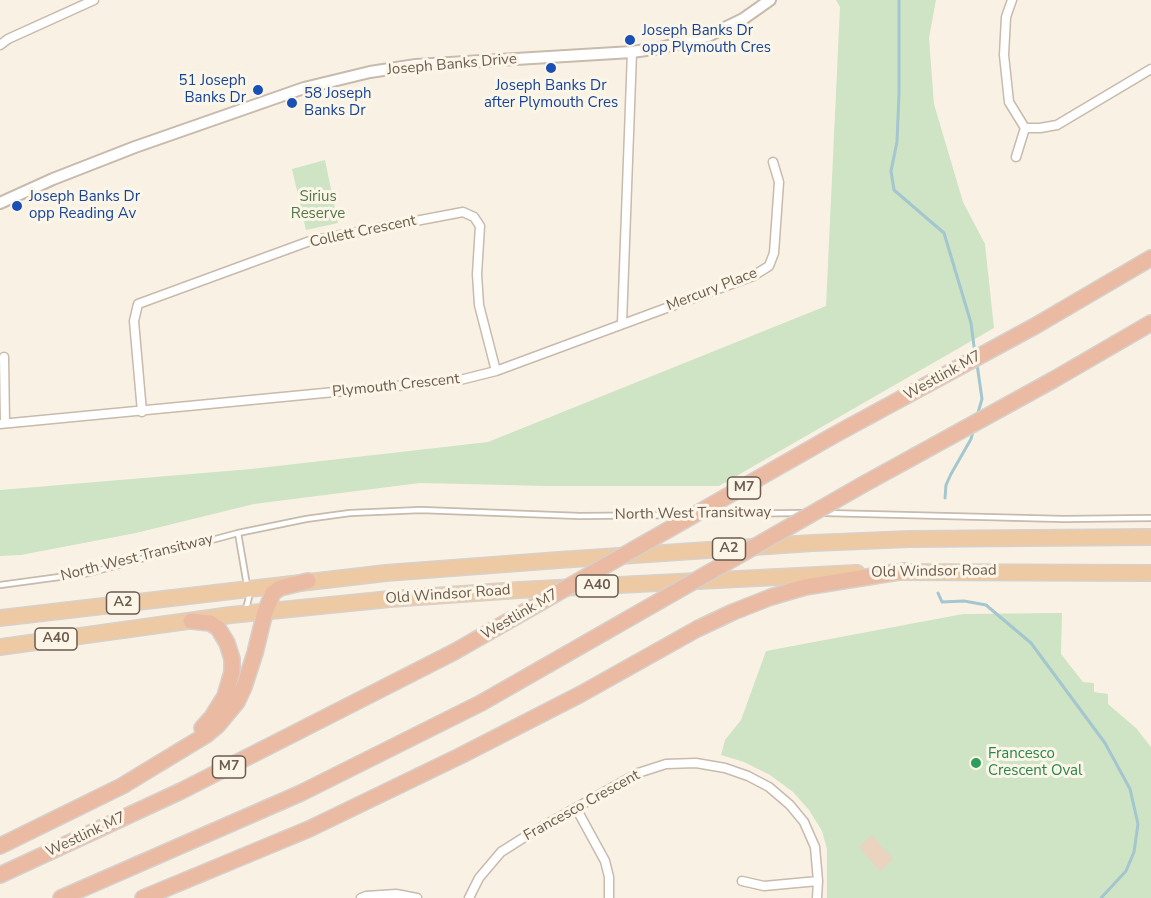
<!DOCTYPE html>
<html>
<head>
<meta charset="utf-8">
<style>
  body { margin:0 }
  canvas { display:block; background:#f9f2e4 }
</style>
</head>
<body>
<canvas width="1151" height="898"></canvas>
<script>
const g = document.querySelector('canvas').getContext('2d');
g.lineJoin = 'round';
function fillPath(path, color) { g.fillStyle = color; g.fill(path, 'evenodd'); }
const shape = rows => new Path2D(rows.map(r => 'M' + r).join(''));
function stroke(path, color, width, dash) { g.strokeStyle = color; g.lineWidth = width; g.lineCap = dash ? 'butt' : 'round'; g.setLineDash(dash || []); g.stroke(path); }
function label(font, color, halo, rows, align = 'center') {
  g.font = font + ' "Nunito Sans",sans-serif'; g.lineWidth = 6; g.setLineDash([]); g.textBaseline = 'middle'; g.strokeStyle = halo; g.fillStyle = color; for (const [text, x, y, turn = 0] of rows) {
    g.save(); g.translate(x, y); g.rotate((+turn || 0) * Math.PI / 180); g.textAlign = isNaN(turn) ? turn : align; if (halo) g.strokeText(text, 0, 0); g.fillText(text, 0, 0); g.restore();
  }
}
fillPath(shape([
  [836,0,936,0,929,38,934,104,963,202,985,244,994,328,719,486,547,486,420,483,254,504,136,533,21,555,0,556,0,490,251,469,488,442,826,306,840,7],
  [325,160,338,223,306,230,292,169],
  [1062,613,1061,654,1083,682,1094,683,1094,692,1108,694,1108,704,1136,728,1151,747,1151,898,827,898,827,849,822,831,809,810,793,792,770,775,744,762,721,755,725,740,741,720,766,651,963,614]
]), '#cfe4c5');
stroke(shape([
  [899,0,899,94,897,142,891,171,894,190,944,233,971,323,975,354],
  [977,364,982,399,977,416],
  [945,498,946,485,951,474,971,439,973,431],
  [938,593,942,602,964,601,986,605,1031,643,1105,743,1130,789,1138,824,1134,852,1126,871,1101,898]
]), '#a3c6cf', 3);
fillPath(shape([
  [872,835,893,859,880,871,859,847]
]), '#ead3bf');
const service = shape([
  [825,513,1064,519,1151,518],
  [705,514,802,513],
  [238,533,249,597,246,609],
  [0,585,89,573,238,533,306,519,350,513,421,510,580,516,685,515]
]);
const minor = shape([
  [1012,0,1006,17,1004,55,1009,102,1025,128],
  [0,45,8,39,94,0],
  [1025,128,1040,128,1057,125,1151,69],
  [1016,157,1025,128],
  [622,323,632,52],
  [4,357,5,423],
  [142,412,134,321,138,304,310,241,463,212,474,217,480,226,477,274,479,305,496,371],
  [0,424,460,380,496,371,753,276,769,266,774,253,779,182,773,162],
  [576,808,605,861,609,877,609,898],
  [742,881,764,886,818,881],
  [361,898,366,896,396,894,417,898],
  [469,898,479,878,501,852,531,833,638,773,666,764,696,763,725,768,748,776,769,787,790,805,804,822,815,847,818,881,817,898]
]);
const tertiary = shape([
  [0,203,53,179,135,147,304,88,370,72,416,65,632,52,660,48,708,36,743,19,770,0]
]);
const trunk = shape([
  [893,572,1151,573],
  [0,618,386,573,559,560,813,543,910,539,1151,537],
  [0,647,231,615,390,599,519,590,857,573]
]);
const motorway = shape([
  [1035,326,1151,258],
  [1053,380,1151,323],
  [191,621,210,623,218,628,227,643,232,659,232,672,225,696,212,717,202,728],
  [0,846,122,786,206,735,218,725,237,702,244,687,255,653,265,612,273,593,280,588,308,581],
  [0,875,181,791,454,652],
  [61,898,301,793,481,703],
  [143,898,309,829,460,756,581,694,697,629,733,612,771,597,805,587,905,571]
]);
stroke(service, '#c8baac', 8);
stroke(minor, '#c8baac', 11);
stroke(tertiary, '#c8baac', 14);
stroke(trunk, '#d6d1cd', 18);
stroke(motorway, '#d6d1cd', 18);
stroke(service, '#fff', 4.5);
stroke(minor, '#fff', 8);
stroke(tertiary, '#fff', 10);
stroke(trunk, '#edc9a4', 15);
stroke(motorway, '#ebbaa3', 15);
const motorwayBridge = shape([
  [454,652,836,434,1035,326],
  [481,703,864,484,1053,380]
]);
stroke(motorwayBridge, '#d6d1cd', 18, []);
stroke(motorwayBridge, '#ebbaa3', 15);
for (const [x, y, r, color] of [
  [630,40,6,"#1a4fb4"],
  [551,68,6,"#1a4fb4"],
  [258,90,6,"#1a4fb4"],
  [292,103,6,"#1a4fb4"],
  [17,206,6,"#1a4fb4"],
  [976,763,6,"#2e9e5b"]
]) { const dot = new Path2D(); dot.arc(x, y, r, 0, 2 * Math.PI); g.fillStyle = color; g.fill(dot); stroke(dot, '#fcf6e9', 2); }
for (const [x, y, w] of [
  [744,488,33],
  [729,549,33],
  [597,586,42],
  [123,603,33],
  [56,639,42],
  [229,767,33]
]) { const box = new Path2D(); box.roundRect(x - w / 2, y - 11, w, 22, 4.5); g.fillStyle = '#fcf6e9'; g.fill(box); stroke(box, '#6d5b4d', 1.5); }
label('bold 14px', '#6d5b4d', null, [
  ["M7",744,488],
  ["A2",729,549],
  ["A40",597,586],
  ["A2",123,603],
  ["A40",56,639],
  ["M7",229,767]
]);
label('15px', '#164399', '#fcf6e9', [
  ["Joseph Banks Dr",642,31],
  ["opp Plymouth Cres",642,48],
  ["51 Joseph",246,81,"right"],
  ["Banks Dr",246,98,"right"],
  ["Joseph Banks Dr",551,86,"center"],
  ["after Plymouth Cres",551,103,"center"],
  ["58 Joseph",304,94],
  ["Banks Dr",304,111],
  ["Joseph Banks Dr",29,197],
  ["opp Reading Av",29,214]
], 'left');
label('15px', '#6d5b4d', '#fcf6e9', [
  ["Joseph Banks Drive",452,65,-5],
  ["Collett Crescent",363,232,-12],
  ["Mercury Place",712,290,-21],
  ["Westlink M7",943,376,-29],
  ["Plymouth Crescent",396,386,-6],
  ["North West Transitway",693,514,-1],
  ["North West Transitway",137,558,-14],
  ["Old Windsor Road",934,572,-1],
  ["Old Windsor Road",448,595,-4],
  ["Westlink M7",520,615,-30],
  ["Francesco Crescent",582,806,-29],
  ["Westlink M7",86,835,-25]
]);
label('15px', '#54774a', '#fcf6e9', [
  ["Sirius",318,197],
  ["Reserve",318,214]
]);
label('15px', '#27864d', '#fcf6e9', [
  ["Francesco",988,754],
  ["Crescent Oval",988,771]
], 'left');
</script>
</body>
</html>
